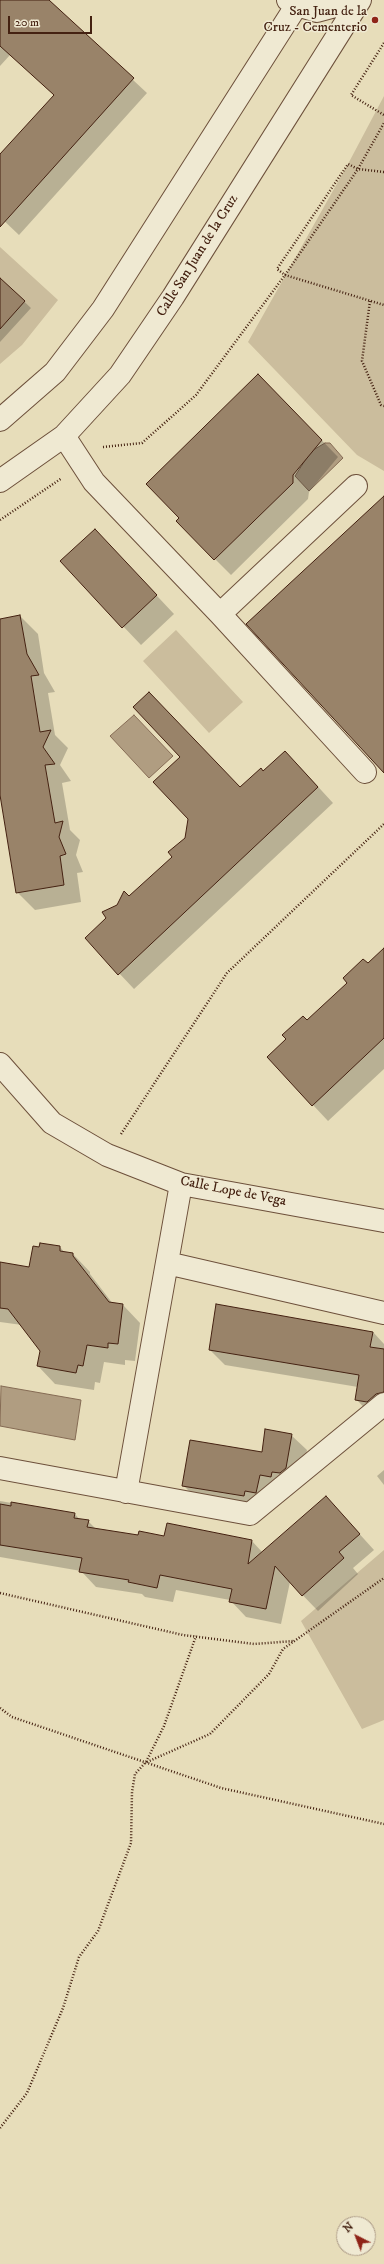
<!DOCTYPE html>
<html>
<head>
<meta charset="utf-8">
<style>
  body { margin:0 }
  #map { position:relative; width:384px; height:2264px; overflow:hidden; background:#e7ddba; font-family:"IM FELL DW Pica",serif }
  canvas { display:block }
  .north { position:absolute; left:336px; top:2216px; width:40px; height:40px; box-sizing:border-box; background:#efe9d2; border:1px solid #ab9985; border-radius:50%; rotate:318deg; font-size:11px; font-weight:700; line-height:16px; text-align:center; color:#442111 }
  .north::after { content:''; display:block; margin:auto; width:14px; height:18px; background:#8f2418; clip-path:polygon(50% 0,100% 100%,50% 72%,0 100%) }
  .scale { position:absolute; left:8px; top:16px; width:84px; height:18px; box-sizing:border-box; border:2px solid #442111; border-top:0; padding-left:5px; font-size:12px; line-height:14px; white-space:nowrap; color:#442111; -webkit-text-stroke:3px #efe9d2; paint-order:stroke }
</style>
</head>
<body>
<div id="map">
<canvas width="384" height="2264"></canvas>
<div class="north">N</div>
<div class="scale">20 m</div>
</div>
<script>
const g = document.querySelector('canvas').getContext('2d');
g.lineJoin = 'round';
function fillPath(path, color) { g.fillStyle = color; g.fill(path, 'evenodd'); }
const shape = rows => new Path2D(rows.map(r => 'M' + r).join(''));
function stroke(path, color, width, dash) { g.strokeStyle = color; g.lineWidth = width; g.lineCap = dash ? 'butt' : 'round'; g.setLineDash(dash || []); g.stroke(path); }
function label(font, color, halo, rows, align = 'center') {
  g.font = font + ' "IM FELL DW Pica",serif'; g.lineWidth = 3; g.setLineDash([]); g.textBaseline = 'middle'; g.strokeStyle = halo; g.fillStyle = color; for (const [text, x, y, turn = 0] of rows) {
    g.save(); g.translate(x, y); g.rotate((+turn || 0) * Math.PI / 180); g.textAlign = isNaN(turn) ? turn : align; if (halo) g.strokeText(text, 0, 0); g.fillText(text, 0, 0); g.restore();
  }
}
fillPath(shape([
  [384,96,384,471,357,455,248,342,348,164],
  [0,247,58,300,22,345,0,364],
  [176,630,243,702,209,733,143,661],
  [384,1550,384,1720,362,1729,301,1621]
]), '#cbbd9d');
const water = shape([
  [325,443,330,443,343,458,309,491,295,476,306,459,303,456,325,443],
  [134,715,173,756,149,778,110,736,134,715],
  [1,1386,81,1400,75,1440,0,1426,1,1386]
]);
fillPath(water, '#b09d81');
stroke(water, '#856b54', 1);
fillPath(shape([
  [0,0,47,0,147,93,19,235,0,217,0,156,55,96,10,55,0,66],
  [0,279,31,308,0,342],
  [274,391,338,457,309,492,308,499,231,575,215,559],
  [112,548,174,614,141,645,61,561],
  [20,616,38,634,44,673,55,692,48,693,55,735,68,748,60,765,71,781,62,783,70,830,80,840,76,855,83,872,77,873,81,902,35,910,17,892,0,789,0,620],
  [181,757,240,788,264,772,300,767,333,803,134,989,86,938,118,906,174,857,186,839,189,818],
  [384,950,384,1069,328,1121,313,1105,307,1021],
  [60,1247,65,1253,73,1254,90,1272,90,1274,113,1304,123,1305,140,1323,135,1361,125,1360,125,1365,104,1362,100,1383,95,1382,94,1390,55,1384,38,1366,41,1350,22,1325,0,1322,0,1263,30,1268],
  [373,1332,384,1344,384,1416,371,1415,356,1399,358,1387,225,1365,210,1350],
  [291,1435,307,1450,301,1484,273,1506,199,1501,183,1485,262,1453],
  [384,1470,384,1485,377,1476],
  [326,1497,374,1550,353,1568,358,1574,318,1611,290,1582,281,1624,246,1617,230,1600,176,1590,173,1602,145,1597,142,1594,96,1587,81,1571,0,1557,0,1501,75,1514,80,1520,88,1521,97,1530,139,1536,251,1540,263,1553]
]), '#0003');
const building = shape([
  [0,0,49,0,134,78,0,227,0,154,54,95,0,46,0,0],
  [0,278,25,301,0,329,0,278],
  [258,374,322,440,293,475,293,483,214,560,176,521,179,518,146,484,258,374],
  [384,496,384,773,246,624,384,496],
  [95,529,157,595,122,628,60,561,95,529],
  [20,615,27,654,39,675,31,676,40,732,51,730,43,747,55,764,45,765,55,823,63,821,59,837,66,854,60,856,64,885,16,893,0,795,0,619,20,615],
  [149,692,240,787,261,768,263,771,285,751,318,787,118,975,85,938,106,918,102,912,117,905,124,891,129,896,172,857,168,852,185,838,188,819,153,782,180,757,133,707,149,692],
  [384,948,384,1038,312,1106,267,1057,286,1039,282,1035,303,1016,307,1020,347,983,343,978,363,959,368,963,384,948],
  [40,1243,60,1246,60,1251,73,1253,73,1256,109,1302,123,1304,118,1344,108,1343,108,1348,87,1345,83,1366,78,1365,76,1373,37,1366,40,1351,8,1309,0,1308,0,1262,29,1267,33,1246,39,1247,40,1243],
  [216,1304,373,1332,370,1347,384,1349,384,1392,376,1394,367,1402,355,1400,359,1375,209,1350,216,1304],
  [265,1429,292,1434,286,1468,280,1473,272,1472,271,1477,260,1475,256,1493,245,1491,244,1496,182,1486,190,1440,262,1452,265,1429],
  [326,1496,360,1534,339,1552,344,1558,302,1596,275,1566,266,1609,229,1602,232,1589,160,1575,157,1588,128,1582,129,1580,79,1572,82,1558,0,1545,0,1504,11,1506,11,1502,75,1513,74,1518,89,1520,87,1527,138,1535,139,1531,164,1536,167,1523,252,1540,248,1564,326,1496]
]);
fillPath(building, '#998369');
stroke(building, '#442111', 1);
const minor = shape([
  [288,0,297,5,317,11,358,0],
  [0,420,55,372,103,309,300,0],
  [64,436,94,482,220,614,365,772],
  [0,481,64,436,120,375,173,297,360,0],
  [220,614,356,486],
  [0,1064,52,1123,107,1155,181,1184,384,1221],
  [167,1263,384,1313],
  [0,1468,250,1514,384,1404],
  [126,1492,181,1184]
]);
stroke(minor, '#6d503b', 24);
stroke(shape([
  [384,43,351,95,384,115],
  [384,172,358,169,348,164,277,269,285,275,384,305],
  [370,301,362,361,381,405,384,406],
  [103,447,142,443,196,395,285,275,358,169,384,123],
  [0,520,62,478],
  [121,1134,227,973,384,824],
  [0,1593,183,1635,254,1644,294,1641],
  [0,1708,12,1717,221,1788,384,1824],
  [147,1762,210,1734,269,1674,283,1649,384,1578],
  [0,2128,27,2093,63,2008,79,1957,98,1931,131,1843,132,1792,135,1774,146,1762,164,1726,196,1636]
]), '#442111', 2.5, [1, 2]);
stroke(minor, '#efe9d2', 22);
for (const [x, y, r, color] of [
  [375,20,4,"#8f2418"]
]) { const dot = new Path2D(); dot.arc(x, y, r, 0, 2 * Math.PI); g.fillStyle = color; g.fill(dot); stroke(dot, '#efe9d2', 1.5); }
label('14px', '#442111', '#efe9d2', [
  ["San Juan de la",367,12],
  ["Cruz - Cementerio",367,28]
], 'right');
label('14px', '#442111', '#efe9d2', [
  ["Calle San Juan de la Cruz",198,256,-58],
  ["Calle Lope de Vega",233,1192,11]
]);
</script>
</body>
</html>
